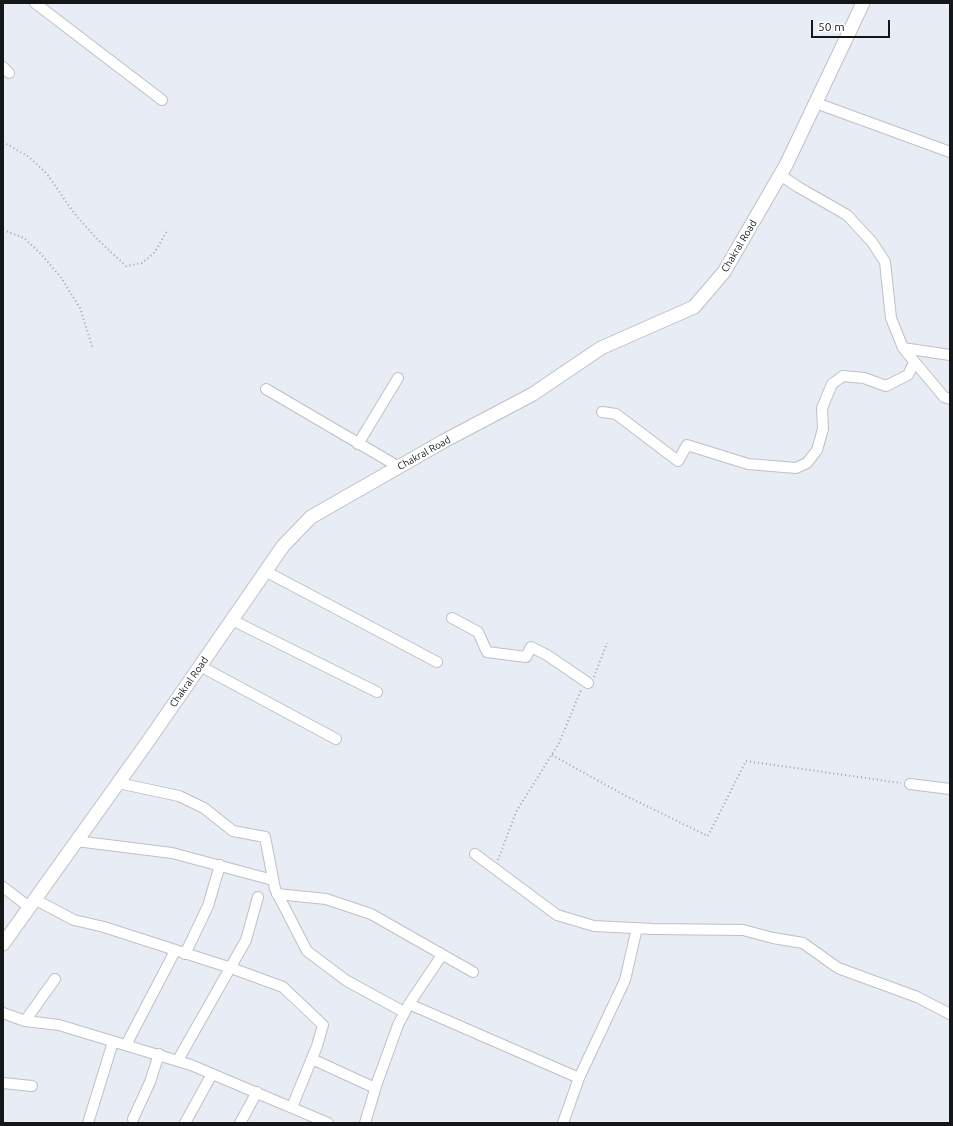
<!DOCTYPE html>
<html>
<head>
<meta charset="utf-8">
<style>
  body { margin:0 }
  #map { position:relative; width:953px; height:1126px; overflow:hidden; background:#e8ecf4; font-family:Ubuntu,sans-serif }
  canvas { display:block }
  .frame { position:absolute; inset:0; border:4px solid #141618; pointer-events:none }
  .scale { position:absolute; left:811px; top:20px; width:79px; height:18px; box-sizing:border-box; border:2px solid #141618; border-top:0; padding-left:5px; font-size:12px; line-height:14px; white-space:nowrap; color:#141618; -webkit-text-stroke:3px #fff; paint-order:stroke }
</style>
</head>
<body>
<div id="map">
<canvas width="953" height="1126"></canvas>
<div class="frame"></div>
<div class="scale">50 m</div>
</div>
<script>
const g = document.querySelector('canvas').getContext('2d');
g.lineJoin = 'round';
const shape = rows => new Path2D(rows.map(r => 'M' + r).join(''));
function stroke(path, color, width, dash) { g.strokeStyle = color; g.lineWidth = width; g.lineCap = dash ? 'butt' : 'round'; g.setLineDash(dash || []); g.stroke(path); }
function label(font, color, halo, rows, align = 'center') {
  g.font = font + ' Ubuntu,sans-serif'; g.lineWidth = 4; g.setLineDash([]); g.textBaseline = 'middle'; g.strokeStyle = halo; g.fillStyle = color; for (const [text, x, y, turn = 0] of rows) {
    g.save(); g.translate(x, y); g.rotate((+turn || 0) * Math.PI / 180); g.textAlign = isNaN(turn) ? turn : align; if (halo) g.strokeText(text, 0, 0); g.fillText(text, 0, 0); g.restore();
  }
}
const minor = shape([
  [35,3,162,100],
  [3,67,9,73],
  [816,103,950,152],
  [780,175,798,187,847,215,872,242,885,262,891,318,903,348,944,397,950,399],
  [903,348,950,355],
  [266,389,399,467],
  [602,412,616,414,678,461,687,445,748,464,796,468,807,463,817,450,823,429,822,408,832,384,843,376,864,378,886,386,908,375,914,363],
  [358,444,398,378],
  [265,571,437,662],
  [452,618,478,632,487,652,526,657,531,647,547,655,588,683],
  [232,620,377,692],
  [200,666,336,739],
  [118,783,179,796,204,808,233,831,265,837,275,889,307,951,347,981,404,1012],
  [910,784,950,789],
  [76,841,172,853,273,880],
  [475,854,557,915,594,926,653,929,743,930,773,938,803,943,838,968,917,997,950,1014],
  [3,887,29,907],
  [277,894,326,899,371,914,473,972],
  [34,899,74,920,104,927,231,968,283,987,323,1025,317,1046,292,1107],
  [185,954,208,906,220,865],
  [409,1004,579,1078],
  [3,1013,25,1021,59,1025,191,1065,328,1123],
  [25,1021,55,979],
  [126,1045,175,951],
  [312,1059,375,1088],
  [178,1060,246,940,258,897],
  [3,1083,32,1086],
  [133,1119,150,1082,159,1054],
  [88,1123,113,1042],
  [185,1123,212,1074],
  [240,1123,257,1092],
  [365,1123,377,1083,398,1025,409,1004,442,955],
  [563,1123,579,1078,625,980,637,928]
]);
const tertiary = shape([
  [3,944,149,740,283,546,311,517,444,441,533,394,601,348,694,307,724,272,786,165,863,3]
]);
stroke(minor, '#bdc0c7', 12);
stroke(tertiary, '#bdc0c7', 15);
stroke(shape([
  [3,142,29,157,47,174,74,213,97,239,126,266,142,263,155,252,167,231],
  [3,230,24,238,40,253,60,276,80,308,93,349],
  [594,677,607,643],
  [552,755,626,796,708,836,746,761,901,783],
  [498,860,516,812,559,743,581,690]
]), '#a0a3a9', 2, [1, 3]);
stroke(minor, '#fff', 10);
stroke(tertiary, '#fff', 13);
label('10px', '#141618', '#fff', [
  ["Chakral Road",739,246,-59],
  ["Chakral Road",424,453,-29],
  ["Chakral Road",189,682,-55]
]);
</script>
</body>
</html>
